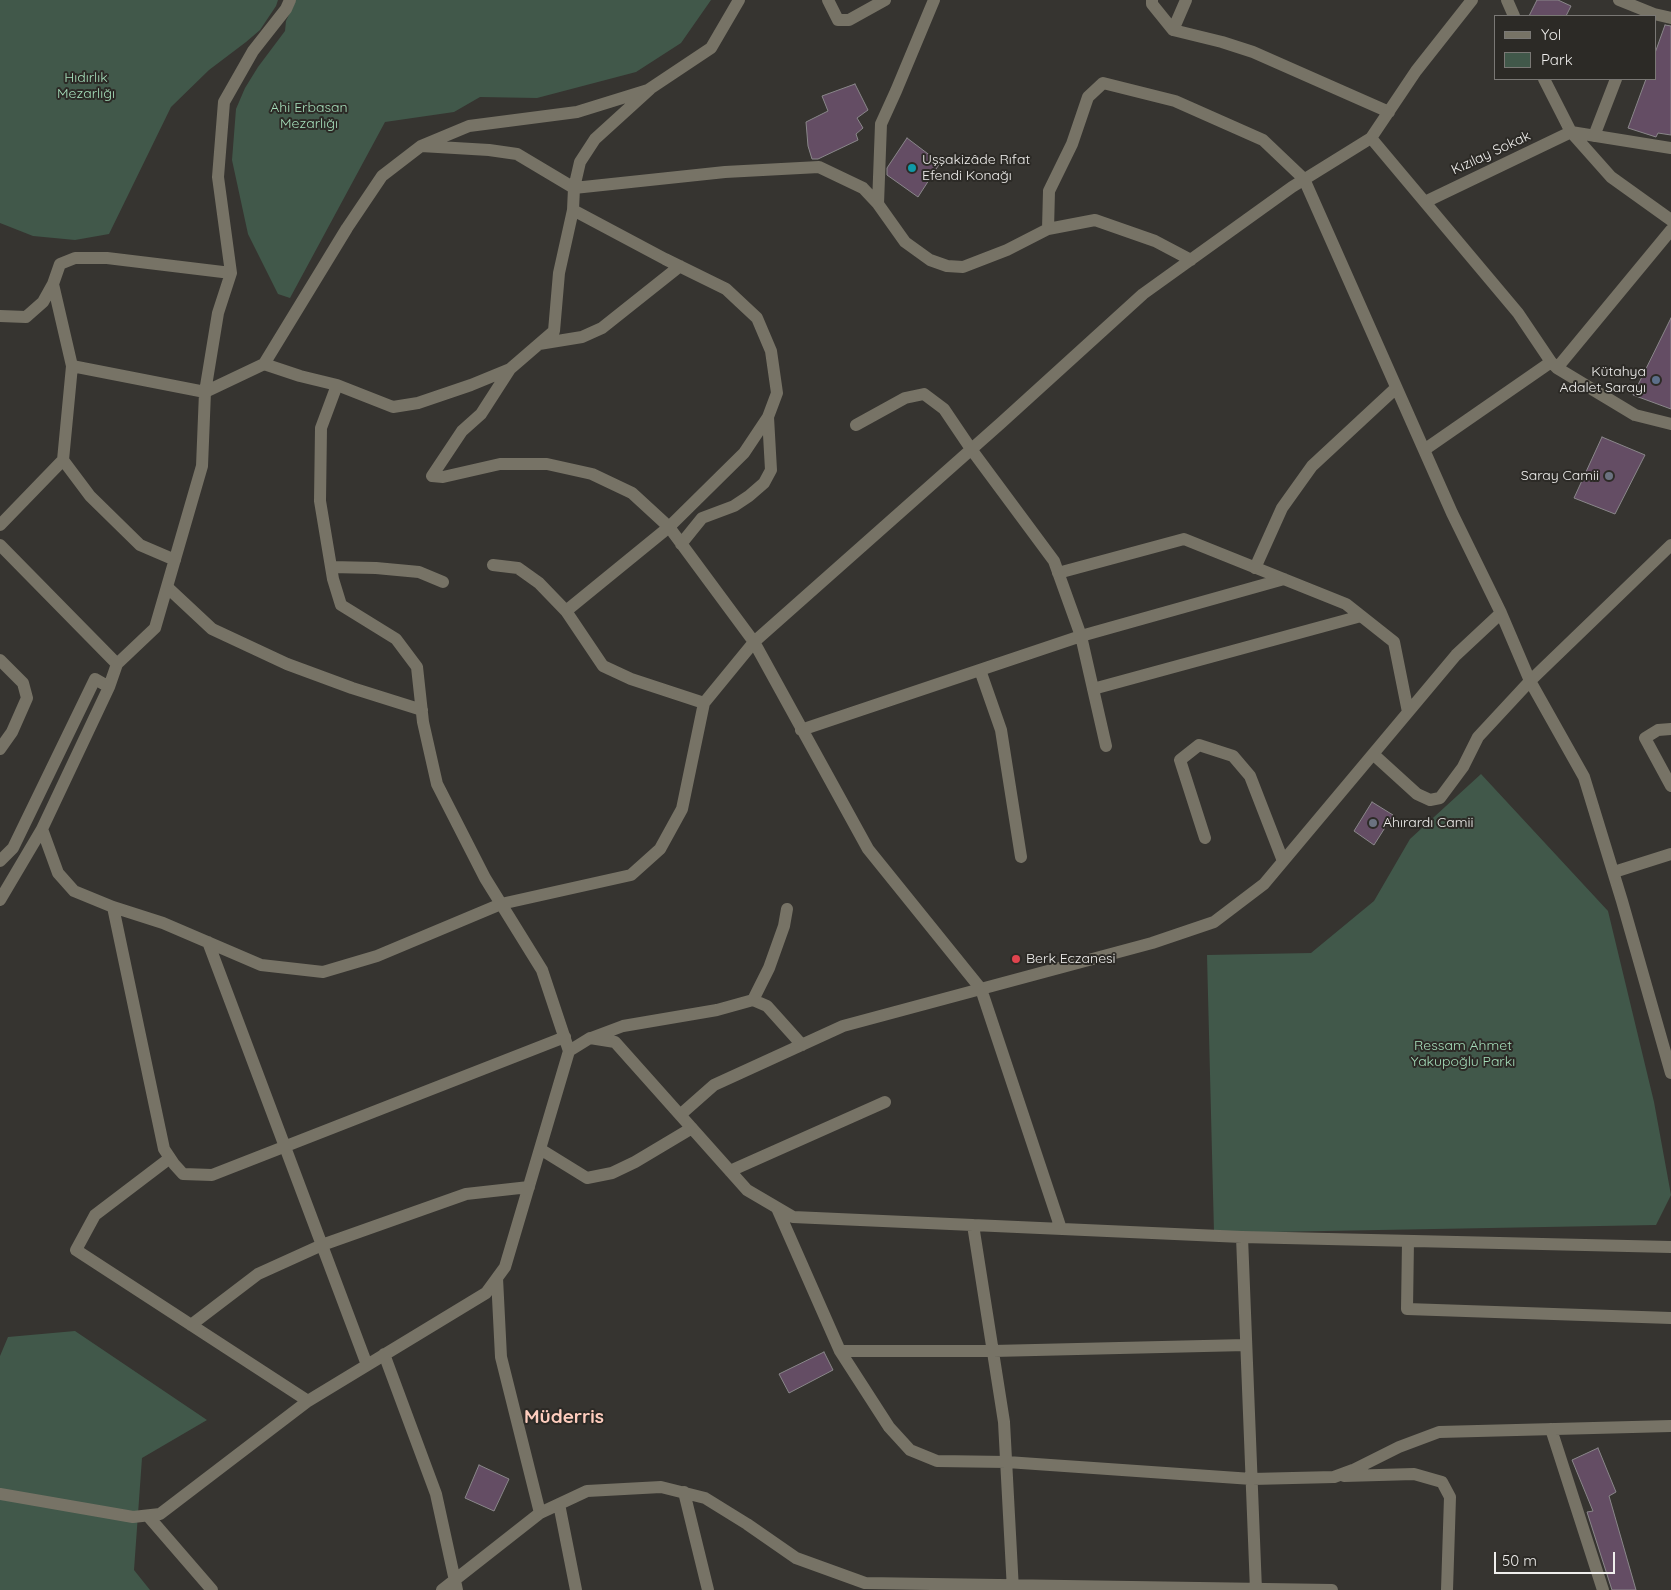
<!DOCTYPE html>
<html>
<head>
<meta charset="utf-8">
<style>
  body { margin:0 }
  #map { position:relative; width:1671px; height:1590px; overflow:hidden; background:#363430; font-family:Quicksand,sans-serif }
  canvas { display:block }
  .legend { position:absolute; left:1494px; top:15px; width:162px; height:65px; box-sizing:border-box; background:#2c2a26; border:1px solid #7a7875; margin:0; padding:6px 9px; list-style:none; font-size:15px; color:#efeeec }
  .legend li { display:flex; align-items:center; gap:10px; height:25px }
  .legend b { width:25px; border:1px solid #7a7875 }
  .scale { position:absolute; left:1494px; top:1552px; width:121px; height:22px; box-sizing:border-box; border:2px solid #efeeec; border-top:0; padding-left:6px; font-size:15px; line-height:18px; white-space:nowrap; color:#efeeec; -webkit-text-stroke:4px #2c2a26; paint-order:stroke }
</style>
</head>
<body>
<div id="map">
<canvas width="1671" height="1590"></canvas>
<ul class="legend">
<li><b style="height:6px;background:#777366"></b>Yol</li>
<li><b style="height:14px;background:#41584a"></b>Park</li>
</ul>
<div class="scale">50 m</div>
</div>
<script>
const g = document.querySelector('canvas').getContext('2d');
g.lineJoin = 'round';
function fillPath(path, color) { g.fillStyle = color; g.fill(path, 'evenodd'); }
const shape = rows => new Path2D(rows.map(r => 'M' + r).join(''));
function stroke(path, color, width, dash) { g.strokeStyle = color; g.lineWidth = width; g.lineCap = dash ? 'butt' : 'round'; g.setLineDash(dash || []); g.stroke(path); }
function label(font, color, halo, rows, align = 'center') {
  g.font = font + ' Quicksand,sans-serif'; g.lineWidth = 4; g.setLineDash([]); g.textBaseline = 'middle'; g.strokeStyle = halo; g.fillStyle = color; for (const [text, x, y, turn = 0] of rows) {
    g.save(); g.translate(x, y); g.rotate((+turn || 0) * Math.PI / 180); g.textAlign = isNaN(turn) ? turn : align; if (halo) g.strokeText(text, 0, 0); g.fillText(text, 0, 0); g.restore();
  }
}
fillPath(shape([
  [0,0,278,0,276,6,260,30,246,42,209,70,171,107,109,234,75,240,33,236,0,223],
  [296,0,711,0,681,43,636,72,537,98,480,97,454,112,385,122,290,298,278,294,248,234,232,160,236,109,245,88,258,67,285,31,286,21],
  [1481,774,1608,911,1654,1102,1671,1195,1656,1225,1214,1233,1207,955,1311,953,1374,901,1410,839],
  [75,1331,207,1420,142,1458,134,1570,150,1590,0,1590,0,1356,8,1337]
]), '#41584a');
const building = shape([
  [1537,0,1558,0,1571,6,1566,16,1529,16,1537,0],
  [1665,25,1671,26,1671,135,1658,133,1656,137,1628,128,1646,79,1655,79,1655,53,1665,25],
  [855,84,868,110,857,118,863,128,856,134,858,140,818,159,812,159,808,146,806,122,828,111,822,96,855,84],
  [907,138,940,163,918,197,887,175,887,168,907,138],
  [1671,318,1671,409,1633,395,1671,318],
  [1602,437,1645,455,1615,514,1574,498,1602,437],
  [1372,802,1393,815,1374,845,1354,831,1372,802],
  [824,1352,833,1370,789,1393,779,1374,824,1352],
  [1598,1448,1616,1492,1609,1496,1636,1590,1612,1590,1587,1512,1593,1511,1572,1460,1598,1448],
  [479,1465,509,1479,494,1511,465,1498,479,1465]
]);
fillPath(building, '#644d64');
stroke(building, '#8a878a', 1);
stroke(shape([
  [828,0,838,20,849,20,885,0],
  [1152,0,1152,4,1173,30,1222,42,1253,52,1389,112],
  [1507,0,1514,16],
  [1619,0,1654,14,1671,18],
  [1173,30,1186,0],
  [1544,79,1571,132,1611,177,1671,220],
  [1571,132,1671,148],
  [1594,136,1616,79],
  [1371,138,1518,313,1551,362,1557,368,1635,415,1671,424],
  [421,146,489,150,517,154,574,188,725,172,819,167,863,188,878,204,905,242,930,260,947,266,963,267,1007,250,1048,229,1095,220,1155,241,1191,260],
  [1425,202,1571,132],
  [878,204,881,124,896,91,934,0],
  [1048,229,1049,191,1072,144,1088,97,1103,83,1175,101,1263,140,1304,179,1452,513,1501,613,1530,681,1584,777,1622,901,1671,1073],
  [0,316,26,317,43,302,53,284,60,264,75,258,107,258,231,273],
  [539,344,582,337,602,328,680,266],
  [264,364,347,228,382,176,421,146,469,126,577,112,648,90,711,48,739,0],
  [72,366,205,392,264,364,300,376,337,385,393,407,418,403,471,385,510,369,554,331,559,273,573,210,574,188,580,162,595,139,650,89],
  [1557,368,1671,230],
  [510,369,481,414,462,431,432,476,443,477,500,464,547,464,592,474,632,493,669,527,754,642,868,849,981,989,1061,1229],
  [337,385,321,428,320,501,333,579,341,605,396,639,417,667,423,722,437,784,485,878,542,970,569,1051],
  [856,425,905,398,924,394,944,409,971,449,1054,561,1081,636,1106,746],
  [1424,450,1551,362],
  [63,460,90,496,140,545,175,560],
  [0,525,63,460,72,366,53,284],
  [681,544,702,518,734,506,749,496,764,483,771,470,768,417],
  [0,545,117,664],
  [493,565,518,568,539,583,566,611,603,666,631,679,704,703],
  [331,567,376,568,419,572,443,582],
  [1255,568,1282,508,1312,466,1396,388],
  [1058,573,1184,539,1346,604,1394,642,1408,712],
  [167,587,212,629,287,664,352,688,422,710],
  [566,611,669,527,744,453,768,417,777,393,771,351,757,318,726,289,665,259,573,210],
  [0,660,23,683,27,698,12,732,0,749],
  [980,670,1001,730,1021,857],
  [1093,689,1361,616],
  [1671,729,1658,730,1645,738,1671,786],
  [801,730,1081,636,1284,579],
  [1373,754,1417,794,1430,800,1440,798,1463,767,1478,737,1530,681,1671,545],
  [42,829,58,873,74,891,113,907,163,923,261,965,323,972,377,956,501,904,631,875,660,849,682,809,704,703,754,642,1001,423,1143,294,1292,187,1371,138,1416,71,1472,0],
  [1205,838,1180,760,1199,745,1233,756,1250,776,1283,861],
  [0,861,13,848,95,679,109,687],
  [1614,872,1671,854],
  [0,900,42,829,109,687,117,664,155,628,202,466,205,392,218,313,231,273,218,177,224,102,253,51,286,9,290,0],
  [113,907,164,1149,174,1164,183,1174,212,1175,565,1037],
  [208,942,367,1365],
  [753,1000,769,968,784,926,787,909],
  [591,1038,623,1026,717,1010,753,1000,767,1006,802,1045],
  [680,1115,714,1085,843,1026,1152,943,1214,922,1264,884,1456,655,1501,613],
  [540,1149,587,1178,612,1173,635,1162,692,1128],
  [170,1158,95,1215,76,1250,308,1401],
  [730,1171,885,1102],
  [777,1208,840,1351,889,1427,910,1450,937,1461,1007,1462,1252,1479,1334,1477,1353,1470,1399,1447,1439,1432,1671,1426],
  [973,1225,1004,1422,1013,1590],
  [1242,1237,1256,1590],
  [1408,1241,1407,1309,1671,1318],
  [497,1278,501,1357,540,1513],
  [191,1325,258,1274,322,1245,466,1194,529,1187],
  [840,1351,993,1351,1246,1345],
  [384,1354,436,1494,457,1590],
  [1551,1429,1603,1590],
  [1344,1476,1414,1474,1442,1482,1450,1497,1447,1590],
  [684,1492,708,1590],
  [0,1494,133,1517,160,1514,308,1401,486,1293,505,1267,569,1051,590,1038,615,1042,747,1190,793,1217,1242,1237,1671,1247],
  [559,1504,576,1590],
  [148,1516,212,1590],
  [442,1590,540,1513,587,1491,661,1487,705,1498,747,1524,796,1558,865,1583,1332,1590]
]), '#777366', 12);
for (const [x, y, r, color] of [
  [912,168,5,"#0f9aa8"],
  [1656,380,5,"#5c6f8a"],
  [1609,476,5,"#6b7280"],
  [1373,823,5,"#6b7280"],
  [1016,959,5,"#e0444e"]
]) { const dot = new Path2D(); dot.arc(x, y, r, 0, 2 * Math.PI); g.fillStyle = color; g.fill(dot); stroke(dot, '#2c2a26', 2); }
label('14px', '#a6dfbb', '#2c2a26', [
  ["Hıdırlık",86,78],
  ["Mezarlığı",86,94],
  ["Ahi Erbasan",309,108],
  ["Mezarlığı",309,124],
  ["Ressam Ahmet",1463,1046],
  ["Yakupoğlu Parkı",1463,1062]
]);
label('14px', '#efeeec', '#2c2a26', [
  ["Kızılay Sokak",1491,153,-25]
]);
label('14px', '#efeeec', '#2c2a26', [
  ["Uşşakizâde Rıfat",922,160],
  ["Efendi Konağı",922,176],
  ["Kütahya",1646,372,"right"],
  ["Adalet Sarayı",1646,388,"right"],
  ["Saray Camii",1599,476,"right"],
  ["Ahırardı Camii",1383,823],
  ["Berk Eczanesi",1026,959]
], 'left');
label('bold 19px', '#fecdbe', '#2c2a26', [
  ["Müderris",564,1417]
]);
</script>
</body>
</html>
